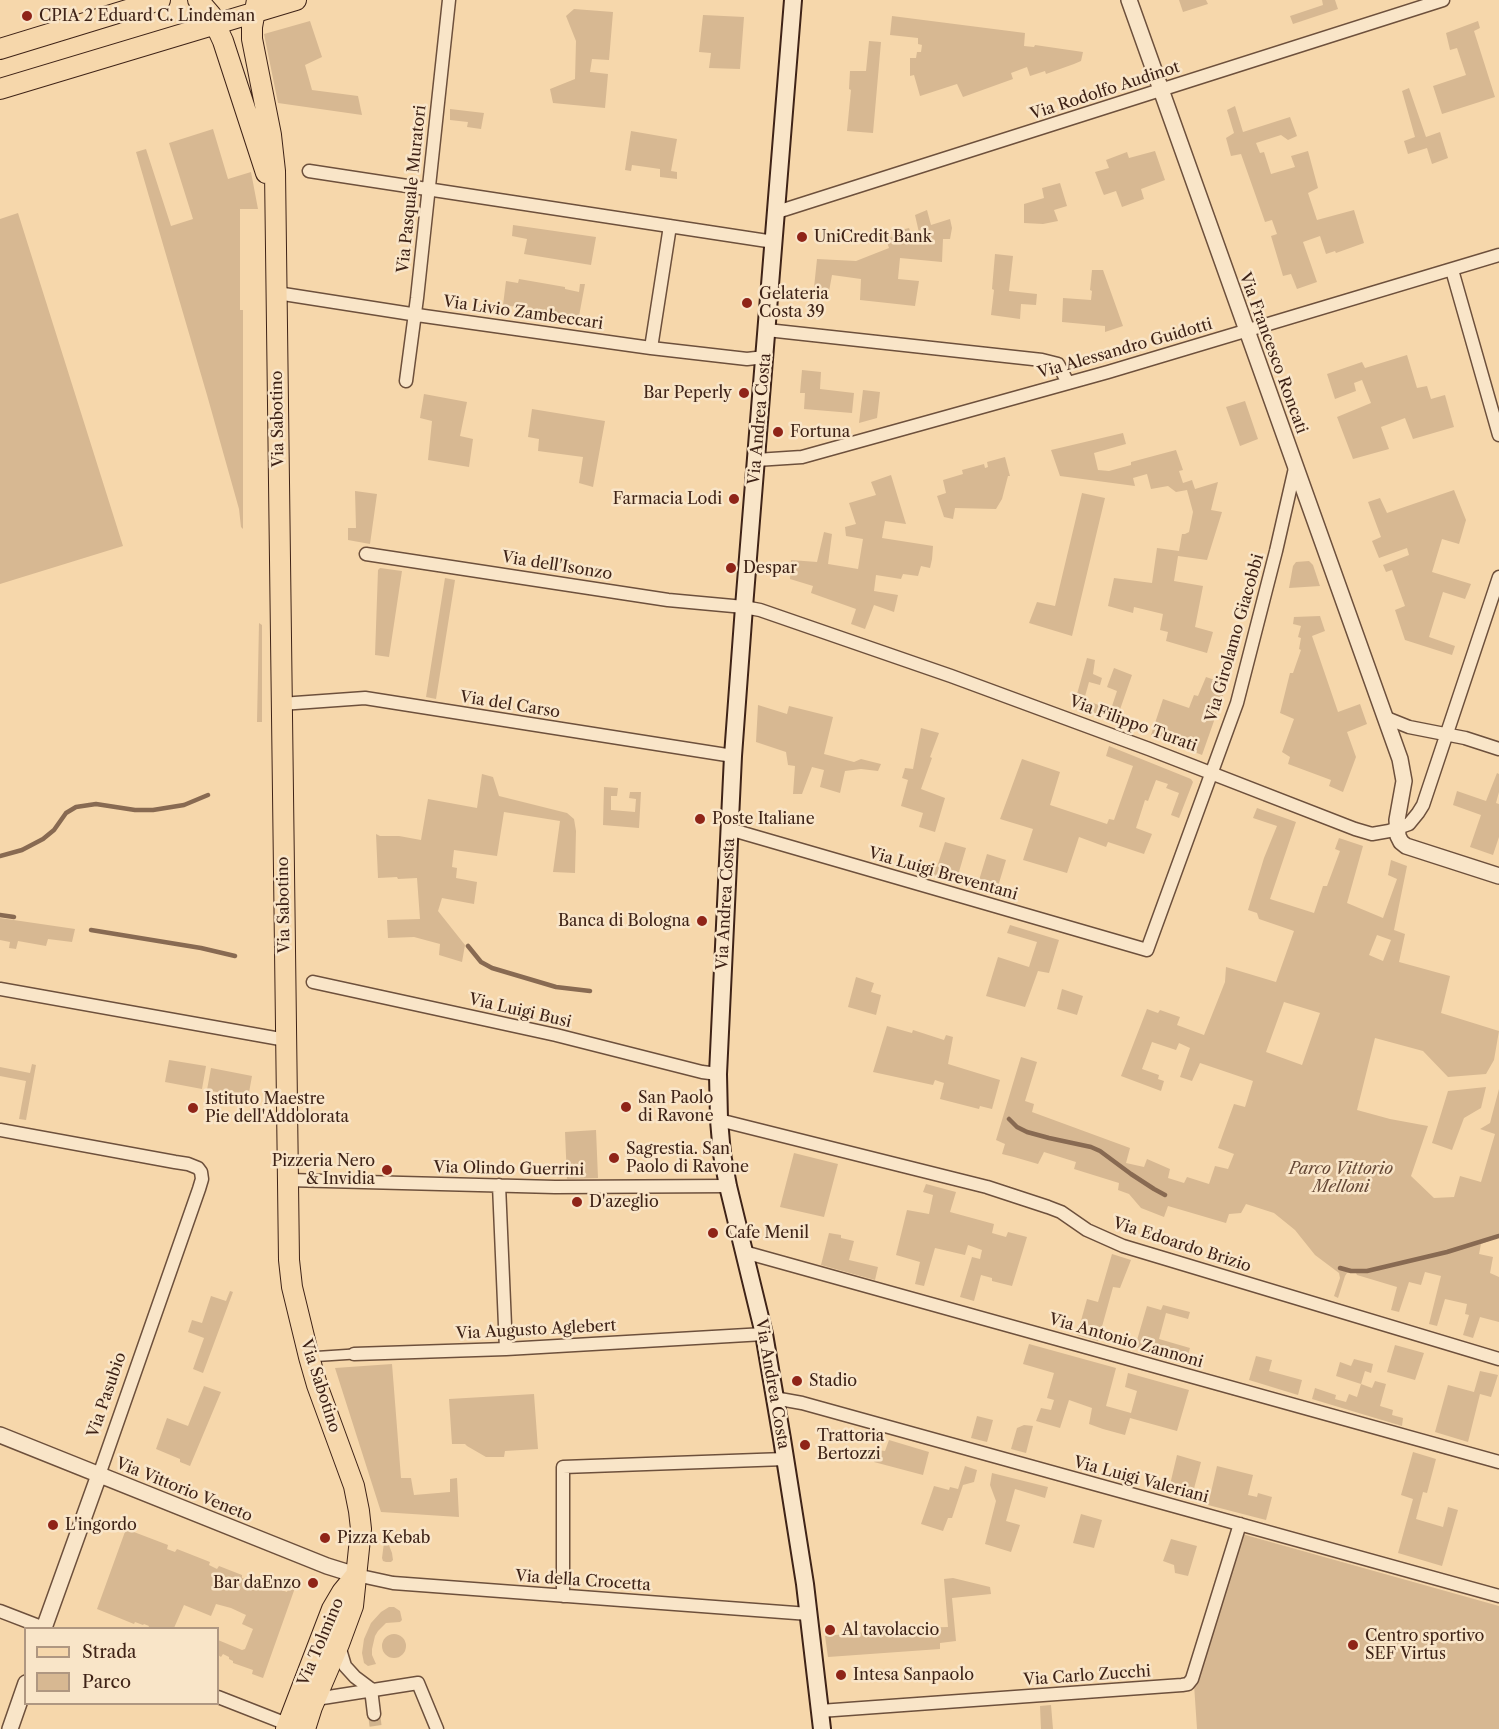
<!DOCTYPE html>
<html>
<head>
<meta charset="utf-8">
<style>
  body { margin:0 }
  #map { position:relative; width:1499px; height:1729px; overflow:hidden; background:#f6d7ab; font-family:"Libre Caslon Text",serif }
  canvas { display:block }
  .legend { position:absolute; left:24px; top:1627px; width:195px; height:78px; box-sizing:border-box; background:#f9e5c8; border:2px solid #af9781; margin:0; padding:8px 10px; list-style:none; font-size:18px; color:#3f2317 }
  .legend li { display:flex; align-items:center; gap:12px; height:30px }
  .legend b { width:30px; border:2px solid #af9781 }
</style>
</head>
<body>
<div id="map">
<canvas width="1499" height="1729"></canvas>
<ul class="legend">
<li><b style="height:8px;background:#f6d7ab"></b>Strada</li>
<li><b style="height:16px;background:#d7b892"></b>Parco</li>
</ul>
</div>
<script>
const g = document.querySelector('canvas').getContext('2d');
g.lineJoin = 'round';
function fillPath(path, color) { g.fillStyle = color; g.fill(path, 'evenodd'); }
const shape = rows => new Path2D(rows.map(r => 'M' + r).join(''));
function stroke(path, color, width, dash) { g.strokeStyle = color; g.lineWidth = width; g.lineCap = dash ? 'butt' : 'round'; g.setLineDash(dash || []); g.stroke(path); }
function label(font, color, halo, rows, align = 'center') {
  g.font = font + ' "Libre Caslon Text",serif'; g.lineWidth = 5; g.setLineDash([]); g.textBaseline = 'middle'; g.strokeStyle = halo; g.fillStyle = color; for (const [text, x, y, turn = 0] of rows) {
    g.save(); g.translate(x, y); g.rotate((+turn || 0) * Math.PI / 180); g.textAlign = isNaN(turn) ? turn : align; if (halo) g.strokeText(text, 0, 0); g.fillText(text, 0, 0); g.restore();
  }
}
fillPath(shape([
  [1179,0,1206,0,1208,4,1183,12],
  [1322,0,1335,0,1338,9,1293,24,1290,16,1323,5],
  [574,9,613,12,609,60,592,59,590,72,608,74,605,108,553,103,550,89,575,79,576,41,566,16],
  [703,15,744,17,740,69,709,68,711,53,699,52],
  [892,16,1025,33,1024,46,1034,47,1035,45,1083,52,1081,61,1074,64,1046,74,1045,71,1030,76,1027,67,1011,73,1013,79,963,97,957,84,920,96,914,75,910,76,910,58,916,58,917,52,921,52,922,45,918,44,918,38,890,35],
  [310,21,322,57,305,65,312,90,358,96,362,115,278,103,264,34],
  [1478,21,1480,28,1474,31,1495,97,1442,114,1433,86,1466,75,1457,48,1450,50,1446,33],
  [869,41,881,42,873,133,847,131,851,90,849,89,850,71,866,71],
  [1409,88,1426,137,1440,132,1448,158,1432,164,1427,148,1408,154,1404,141,1415,137,1402,91],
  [1235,106,1243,132,1290,117,1297,136,1288,140,1281,135,1256,143,1260,153,1264,152,1271,174,1295,167,1291,156,1308,151,1318,188,1308,193,1317,220,1354,210,1364,243,1336,253,1335,251,1326,254,1320,236,1303,242,1317,282,1297,289,1291,274,1283,276,1271,236,1277,234,1272,220,1265,222,1241,154,1231,156,1226,138,1234,133,1227,110],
  [450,109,484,113,481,129,467,127,468,122,450,120],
  [213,129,228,179,251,172,258,209,240,209,240,310,243,310,243,529,241,527,239,509,207,395,136,152,146,149,171,226,193,219,169,143],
  [631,131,677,139,671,171,677,172,677,179,660,177,660,169,632,165,631,171,625,170],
  [1155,151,1165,180,1141,189,1144,199,1122,207,1116,191,1104,195,1103,193,1095,172,1109,168,1106,160,1127,152,1129,158],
  [1060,183,1067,206,1054,210,1058,221,1043,224,1024,223,1024,204,1044,198,1042,188],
  [927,210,931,225,950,219,952,228,950,239,943,239,942,262,900,258,898,279,919,281,915,306,860,300,861,279,832,275,828,297,813,297,817,259,856,261,889,248,886,239,894,236,893,232,909,228,913,239,920,237,915,215],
  [18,213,123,546,0,584,0,219],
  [513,225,596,237,591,265,524,254,527,239,512,236],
  [995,254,1013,256,1009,291,1037,294,1036,305,1021,304,1020,319,991,315,994,290,992,289],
  [1092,270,1103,270,1123,326,1105,332,1105,326,1062,322,1063,298,1091,300,1092,291,1090,290],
  [519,279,565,287,565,289,579,292,580,284,585,284,579,316,503,305,506,281,518,283],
  [1407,355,1417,388,1427,386,1431,399,1445,395,1454,427,1413,439,1405,418,1381,427,1389,449,1353,459,1337,417,1371,403,1362,380,1354,383,1356,391,1335,399,1327,374,1362,362,1365,368],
  [802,370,821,372,820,389,854,393,852,413,804,409,805,393,800,393],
  [863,390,880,392,877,418,859,423],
  [424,394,467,402,460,436,473,439,469,467,428,460,432,421,420,418],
  [1245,401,1258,439,1240,446,1226,407],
  [532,409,605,421,593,487,579,483,583,457,538,451,539,439,528,437],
  [1123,433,1126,444,1094,453,1098,470,1109,471,1131,465,1131,462,1176,450,1183,470,1179,471,1183,483,1192,480,1195,489,1218,482,1211,510,1222,512,1207,560,1178,556,1174,581,1203,586,1195,627,1213,632,1207,653,1166,641,1168,632,1160,630,1163,614,1134,607,1133,613,1108,606,1114,578,1152,583,1157,548,1179,551,1182,534,1185,534,1189,532,1193,512,1187,490,1176,492,1168,486,1151,489,1147,474,1133,478,1135,486,1060,476,1051,450],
  [1005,457,1010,476,1008,476,1002,499,996,509,955,508,953,519,944,517,937,496,946,493,943,480,963,474,962,470,984,464,985,468,988,467,987,462],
  [891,475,906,524,885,521,882,538,933,546,932,559,930,568,921,566,918,576,903,574,901,579,876,575,874,591,898,595,894,612,874,605,865,629,851,624,856,609,811,593,813,586,790,579,791,560,817,562,824,532,832,534,828,564,858,569,863,539,846,536,845,527,856,524,849,503,876,495,871,482],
  [1454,490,1466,520,1459,544,1442,539,1432,572,1471,584,1465,599,1443,592,1429,637,1455,646,1452,655,1405,640,1395,610,1405,606,1392,570,1386,572,1383,565,1409,555,1407,548,1379,558,1372,541,1381,537,1368,502,1380,498,1387,513],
  [355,491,377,494,370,544,348,540,348,528,356,528],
  [1082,493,1105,498,1072,636,1029,623,1037,602,1055,606],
  [1309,561,1313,565,1320,586,1289,588,1293,566,1296,562],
  [380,568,402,571,389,657,375,655,378,570],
  [445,578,455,580,436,699,426,697],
  [1320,616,1325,631,1312,636,1338,712,1360,704,1367,724,1347,732,1356,757,1343,792,1329,786,1331,780,1288,764,1290,757,1282,752,1294,719,1280,713,1290,673,1293,673,1301,650,1299,649,1301,638,1298,637,1301,626,1293,624,1294,617],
  [259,623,262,625,262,722,257,722],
  [1087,658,1095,660,1093,674,1102,678,1100,685,1089,682,1084,700,1111,709,1117,691,1107,687,1114,668,1132,675,1116,721,1074,705],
  [1206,677,1227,684,1202,755,1151,735,1163,699,1189,708,1194,695,1198,696],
  [758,705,787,714,789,706,833,717,824,754,854,762,861,759,881,764,878,771,861,769,845,771,840,793,820,787,824,770,812,767,802,794,793,794,795,766,788,765,786,752,756,742],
  [921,728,939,733,930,757,932,758,921,789,945,798,935,832,919,827,923,813,901,806,908,780,902,778,905,768,913,769],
  [1109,746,1191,779,1193,782,1179,818,1171,815,1179,793,1166,788,1168,784,1156,780,1148,801,1145,800,1136,828,1152,834,1144,854,1108,842,1106,847,1079,837,1067,873,1023,860,1033,829,1000,819,1022,759,1060,772,1050,805,1107,824,1109,819,1114,820,1133,766,1106,756],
  [1497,773,1499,774,1499,792,1496,803,1499,804,1499,837,1493,855,1470,847,1481,815,1453,805,1457,791,1486,801],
  [482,774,493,777,499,796,567,813,574,819,576,831,575,873,553,872,560,821,504,812,497,856,454,850,452,867,457,868,456,878,477,882,474,904,442,898,438,911,465,945,462,962,439,955,440,944,414,937,388,938,387,920,420,919,417,878,398,879,397,877,378,878,376,834,380,836,399,836,421,840,428,799,477,808],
  [604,787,618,788,617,796,611,796,611,810,635,812,636,799,629,798,630,792,641,792,639,828,603,825],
  [1257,808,1296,822,1270,899,1314,913,1323,886,1327,886,1340,851,1335,849,1339,838,1363,846,1347,903,1383,918,1397,879,1388,875,1391,860,1407,866,1394,930,1405,934,1399,962,1450,976,1441,1013,1499,1031,1494,1060,1486,1074,1448,1077,1423,1051,1375,1038,1357,1110,1390,1119,1428,1126,1411,1176,1434,1198,1454,1197,1460,1176,1481,1182,1495,1134,1480,1129,1490,1123,1499,1089,1499,1237,1481,1244,1479,1254,1493,1257,1490,1273,1499,1277,1499,1322,1480,1317,1473,1338,1463,1335,1469,1315,1465,1314,1467,1304,1445,1299,1437,1326,1429,1324,1441,1276,1425,1272,1421,1285,1409,1282,1399,1312,1391,1310,1397,1287,1357,1275,1355,1271,1347,1273,1345,1276,1338,1298,1334,1296,1340,1278,1339,1273,1315,1255,1295,1230,1274,1213,1246,1204,1241,1213,1229,1214,1226,1223,1168,1206,1164,1217,1141,1208,1129,1194,1118,1190,1119,1183,1074,1169,1076,1162,1044,1152,1038,1164,1014,1157,1002,1154,1005,1144,996,1140,1021,1057,1037,1062,1025,1101,1034,1104,1032,1112,1130,1148,1126,1163,1144,1167,1147,1159,1170,1169,1168,1178,1184,1183,1187,1177,1209,1184,1215,1166,1228,1169,1234,1154,1218,1148,1234,1104,1245,1107,1253,1081,1200,1063,1192,1081,1180,1077,1190,1048,1179,1043,1176,1050,1152,1042,1142,1069,1159,1075,1158,1079,1164,1081,1161,1091,1121,1076,1147,1009,1158,1013,1160,1010,1180,1017,1177,1025,1204,1035,1225,982,1226,967,1276,982,1294,931,1259,919,1257,913,1248,910,1264,858,1277,826,1253,818],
  [1377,935,1391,940,1383,961,1369,955],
  [1284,1002,1320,1013,1302,1065,1266,1052],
  [945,842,966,848,956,882,926,873,928,865,937,867],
  [987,854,1006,860,995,896,976,890],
  [0,918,75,929,72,942,48,939,46,946,18,941,16,949,9,948,10,942,0,940],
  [1010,925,1059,940,1049,973,1038,971,1025,1007,986,996,998,957,1029,967,1037,942,1007,933],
  [856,977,874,983,871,992,881,995,876,1015,848,1007],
  [1062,989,1083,996,1077,1015,1057,1009],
  [887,1026,912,1033,913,1030,944,1040,946,1035,953,1037,948,1064,1000,1080,992,1109,980,1106,979,1109,940,1099,944,1083,935,1080,933,1085,873,1072],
  [169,1060,206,1066,202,1089,165,1082],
  [32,1064,36,1065,26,1120,19,1119,26,1081,0,1076,0,1067,30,1073],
  [211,1068,252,1076,248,1098,207,1090],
  [1486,1087,1481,1108,1464,1118,1452,1150,1432,1143,1448,1091],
  [596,1130,598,1178,567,1179,565,1132],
  [794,1153,838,1164,824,1217,780,1207],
  [926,1184,956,1192,950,1212,994,1224,992,1233,1006,1237,1008,1232,1027,1237,1012,1286,992,1281,992,1278,981,1275,974,1301,960,1297,972,1257,980,1259,982,1250,968,1245,965,1255,935,1248,924,1286,915,1284,920,1262,896,1255,907,1210,929,1214,933,1195,923,1192],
  [829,1233,841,1235,841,1238,854,1241,849,1260,878,1267,875,1280,821,1265],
  [1112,1254,1131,1260,1120,1288,1113,1287,1098,1341,1077,1335,1087,1299,1098,1302],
  [230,1291,233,1292,203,1373,193,1369,204,1338,188,1332,192,1320,202,1323,211,1296,226,1301],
  [1163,1305,1190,1312,1188,1319,1166,1313,1159,1339,1190,1348,1186,1362,1135,1347,1147,1306,1161,1310],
  [1029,1344,1116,1368,1106,1406,1131,1413,1137,1391,1125,1387,1128,1373,1189,1390,1177,1431,1130,1418,1125,1435,1103,1429,1089,1424,1092,1408,1069,1400,1060,1428,1036,1421,1041,1408,1051,1410,1054,1400,1047,1398,1054,1373,1023,1364],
  [1395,1345,1424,1353,1415,1380,1387,1372],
  [1256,1356,1272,1360,1269,1371,1302,1380,1298,1395,1249,1380],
  [1354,1359,1373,1364,1371,1373,1365,1371,1361,1384,1372,1388,1375,1381,1386,1384,1380,1406,1393,1410,1392,1415,1403,1418,1402,1426,1312,1399,1315,1388,1336,1395,1335,1399,1346,1402,1349,1394,1357,1397,1361,1384,1336,1376,1340,1362,1351,1366],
  [392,1364,401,1478,411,1478,414,1495,450,1492,450,1479,457,1478,459,1517,381,1512,335,1368],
  [1480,1371,1498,1375,1491,1397,1480,1394,1468,1442,1435,1432,1448,1385,1474,1392],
  [204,1386,221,1392,190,1466,180,1462,180,1459,156,1449,167,1418,188,1426],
  [534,1394,538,1449,505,1451,504,1457,486,1457,467,1446,465,1444,452,1444,449,1399],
  [977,1416,993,1420,987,1442,971,1438],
  [1024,1425,1033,1426,1026,1453,1011,1449,1017,1428],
  [889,1440,929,1452,923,1475,874,1462,877,1450,885,1451],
  [1413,1452,1436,1459,1427,1493,1423,1492,1416,1519,1443,1527,1448,1507,1458,1510,1442,1566,1398,1553,1413,1499,1401,1495],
  [1177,1455,1201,1462,1191,1500,1168,1493],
  [965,1466,977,1470,974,1482,963,1485,952,1518,948,1518,943,1531,921,1524,934,1486,949,1490,950,1487,958,1489],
  [1217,1466,1253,1475,1248,1495,1257,1497,1258,1493,1272,1497,1266,1520,1208,1505],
  [992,1473,1048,1487,1045,1498,1015,1489,1006,1521,1020,1525,1011,1552,985,1544,996,1501,990,1485],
  [1081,1514,1102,1520,1094,1548,1073,1543],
  [126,1529,168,1545,167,1549,175,1552,177,1549,210,1562,209,1565,217,1569,219,1566,242,1575,242,1578,264,1587,266,1584,287,1592,290,1583,296,1585,263,1678,252,1674,253,1670,233,1663,233,1661,229,1659,229,1657,223,1654,221,1657,218,1655,218,1640,242,1650,245,1649,253,1629,242,1624,246,1615,231,1608,216,1604,211,1616,184,1605,174,1628,148,1628,149,1626,144,1624,143,1625,135,1622,134,1624,97,1609],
  [1242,1534,1499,1606,1499,1729,1197,1729,1194,1684],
  [385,1535,392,1553,393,1560,391,1562,386,1562,383,1561,382,1558],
  [1171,1539,1197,1546,1188,1576,1175,1573,1174,1565,1163,1561],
  [953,1578,990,1587,991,1594,952,1598,956,1641,940,1643,940,1649,828,1657,825,1636,909,1628,948,1627,944,1579],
  [394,1607,400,1611,402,1620,400,1622,386,1623,378,1631,375,1636,372,1649,372,1655,376,1664,368,1666,364,1663,362,1653,364,1639,371,1623,381,1612,389,1607],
  '382 1646a12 12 0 1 1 24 0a12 12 0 1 1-24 0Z',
  [1051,1705,1053,1729,1041,1729,1040,1706]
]), '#d7b892');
stroke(shape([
  [0,856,22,850,43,839,54,830,66,813,76,807,96,804,135,810,153,810,184,805,208,795],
  [0,915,14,917],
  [91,930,201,948,235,956],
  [468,946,481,962,492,968,556,987,590,991],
  [1009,1119,1017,1127,1027,1132,1049,1138,1091,1147,1100,1151,1131,1174,1154,1189,1165,1195],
  [1340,1268,1351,1271,1367,1271,1447,1252,1499,1236]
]), '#886a52', 4.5);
stroke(shape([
  [374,1714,376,1729]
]), '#d1b38d', 12, [12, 6]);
const pedestrian = shape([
  [309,1357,354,1354]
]);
const minor = shape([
  [309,171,774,242],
  [777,212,1443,0],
  [1452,270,1499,435],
  [277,293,424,316,651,348,747,359,765,357],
  [767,330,1042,360,1058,364,1068,383],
  [651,348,670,226],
  [406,381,417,298,449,0],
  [756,460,802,457,1108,372,1499,255],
  [366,554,668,600,744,607,760,610,951,676,1149,749,1355,829,1372,834,1389,831,1409,824,1418,813,1423,805,1499,577],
  [281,704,365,698,733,756],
  [1384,717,1409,727,1465,738,1499,749],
  [729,829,1147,950,1237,703,1276,551,1295,468],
  [313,982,556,1035,702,1072,718,1074],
  [0,989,286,1040],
  [719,1120,987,1187,1048,1207,1061,1212,1087,1230,1123,1246,1499,1359],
  [0,1130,175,1162,188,1164,198,1168,201,1172,202,1179,199,1189,99,1475],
  [288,1180,555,1187,728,1186],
  [499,1185,506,1349],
  [744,1252,1499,1462],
  [354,1354,506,1349,764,1334],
  [774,1398,802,1403,1499,1596],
  [356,1575,393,1583,809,1614],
  [563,1596,563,1467,785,1459],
  [0,1611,44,1628],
  [339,1646,345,1666,355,1677,371,1689],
  [371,1689,374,1714],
  [218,1697,287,1724],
  [316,1699,418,1683,437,1729],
  [820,1711,1182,1685,1188,1684,1192,1679,1240,1524]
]);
const tertiary = shape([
  [1129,0,1400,759,1404,781,1397,820,1398,836,1401,842,1406,846,1499,876],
  [0,1435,327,1566,356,1575],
  [44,1628,99,1475],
  [10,1729,26,1683]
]);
const secondary = shape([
  [793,0,744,607,733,756,718,1074,719,1120,722,1154,728,1186,764,1334,782,1439,805,1584,822,1729]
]);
const primary = shape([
  [198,0,211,15,223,41,266,173],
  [257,0,252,27,252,39,271,135,275,171,289,1260,292,1287,309,1357,317,1385,354,1486,359,1511,361,1529,353,1606,339,1644,312,1707,305,1729],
  [0,49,160,0],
  [0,89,296,0],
  [286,1729,332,1609,342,1592,356,1575]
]);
stroke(pedestrian, '#6d503c', 12);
stroke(minor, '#6d503c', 15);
stroke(tertiary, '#6d503c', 18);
stroke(secondary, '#3f2317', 20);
stroke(primary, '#3f2317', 22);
stroke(pedestrian, '#f9e5c8', 9);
stroke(minor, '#f9e5c8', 12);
stroke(tertiary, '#f9e5c8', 15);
stroke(secondary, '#f9e5c8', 16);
stroke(primary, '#f6d7ab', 20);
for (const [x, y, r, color] of [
  [27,16,6,"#8f2418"],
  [802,237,6,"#8f2418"],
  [747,303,6,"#8f2418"],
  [744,393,6,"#8f2418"],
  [778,432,6,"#8f2418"],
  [734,499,6,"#8f2418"],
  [731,568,6,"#8f2418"],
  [700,819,6,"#8f2418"],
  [702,921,6,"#8f2418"],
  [626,1107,6,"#8f2418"],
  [193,1108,6,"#8f2418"],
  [614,1158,6,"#8f2418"],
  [387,1170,6,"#8f2418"],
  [577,1202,6,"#8f2418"],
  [713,1233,6,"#8f2418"],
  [797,1381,6,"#8f2418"],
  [805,1445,6,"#8f2418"],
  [53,1525,6,"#8f2418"],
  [325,1538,6,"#8f2418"],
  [313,1583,6,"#8f2418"],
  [830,1630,6,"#8f2418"],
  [1353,1645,6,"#8f2418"],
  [841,1675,6,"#8f2418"]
]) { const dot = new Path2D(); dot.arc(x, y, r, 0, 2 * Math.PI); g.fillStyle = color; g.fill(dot); stroke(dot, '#f9e5c8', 2); }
label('16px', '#3f2317', '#f9e5c8', [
  ["CPIA 2 Eduard C. Lindeman",39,16],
  ["UniCredit Bank",814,237],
  ["Gelateria",759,294],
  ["Costa 39",759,312],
  ["Bar Peperly",732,393,"right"],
  ["Fortuna",790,432],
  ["Farmacia Lodi",722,499,"right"],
  ["Despar",743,568],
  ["Poste Italiane",712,819],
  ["Banca di Bologna",690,921,"right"],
  ["San Paolo",638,1098],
  ["di Ravone",638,1116],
  ["Istituto Maestre",205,1099],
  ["Pie dell'Addolorata",205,1117],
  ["Sagrestia. San",626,1149],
  ["Paolo di Ravone",626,1167],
  ["Pizzeria Nero",375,1161,"right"],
  ["& Invidia",375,1179,"right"],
  ["D'azeglio",589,1202],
  ["Cafe Menil",725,1233],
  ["Stadio",809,1381],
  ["Trattoria",817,1436],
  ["Bertozzi",817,1454],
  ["L'ingordo",65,1525],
  ["Pizza Kebab",337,1538],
  ["Bar daEnzo",301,1583,"right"],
  ["Al tavolaccio",842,1630],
  ["Centro sportivo",1365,1636],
  ["SEF Virtus",1365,1654],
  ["Intesa Sanpaolo",853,1675]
], 'left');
label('16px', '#3f2317', '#f9e5c8', [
  ["Via Rodolfo Audinot",1105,91,-18],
  ["Via Pasquale Muratori",412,189,-84],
  ["Via Livio Zambeccari",523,313,8],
  ["Via Alessandro Guidotti",1125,349,-16],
  ["Via Francesco Roncati",1273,353,70],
  ["Via Sabotino",278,419,-91],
  ["Via Andrea Costa",760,419,-85],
  ["Via dell'Isonzo",557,566,9],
  ["Via Girolamo Giacobbi",1235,638,-74],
  ["Via del Carso",510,705,9],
  ["Via Filippo Turati",1133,724,20],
  ["Via Luigi Breventani",943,874,16],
  ["Via Andrea Costa",726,904,-87],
  ["Via Sabotino",284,905,-91],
  ["Via Luigi Busi",520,1011,13],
  ["Via Olindo Guerrini",509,1169,1],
  ["Via Edoardo Brizio",1182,1245,18],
  ["Via Augusto Aglebert",536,1330,-3],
  ["Via Antonio Zannoni",1126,1341,16],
  ["Via Andrea Costa",772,1384,80],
  ["Via Sabotino",320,1386,72],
  ["Via Pasubio",107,1395,-71],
  ["Via Luigi Valeriani",1141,1480,15],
  ["Via Vittorio Veneto",184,1490,22],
  ["Via della Crocetta",583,1581,4],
  ["Via Tolmino",321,1642,-67],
  ["Via Carlo Zucchi",1087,1676,-4]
]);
label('italic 16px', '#654836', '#f9e5c8', [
  ["Parco Vittorio",1341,1169],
  ["Melloni",1341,1187]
]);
</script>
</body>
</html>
